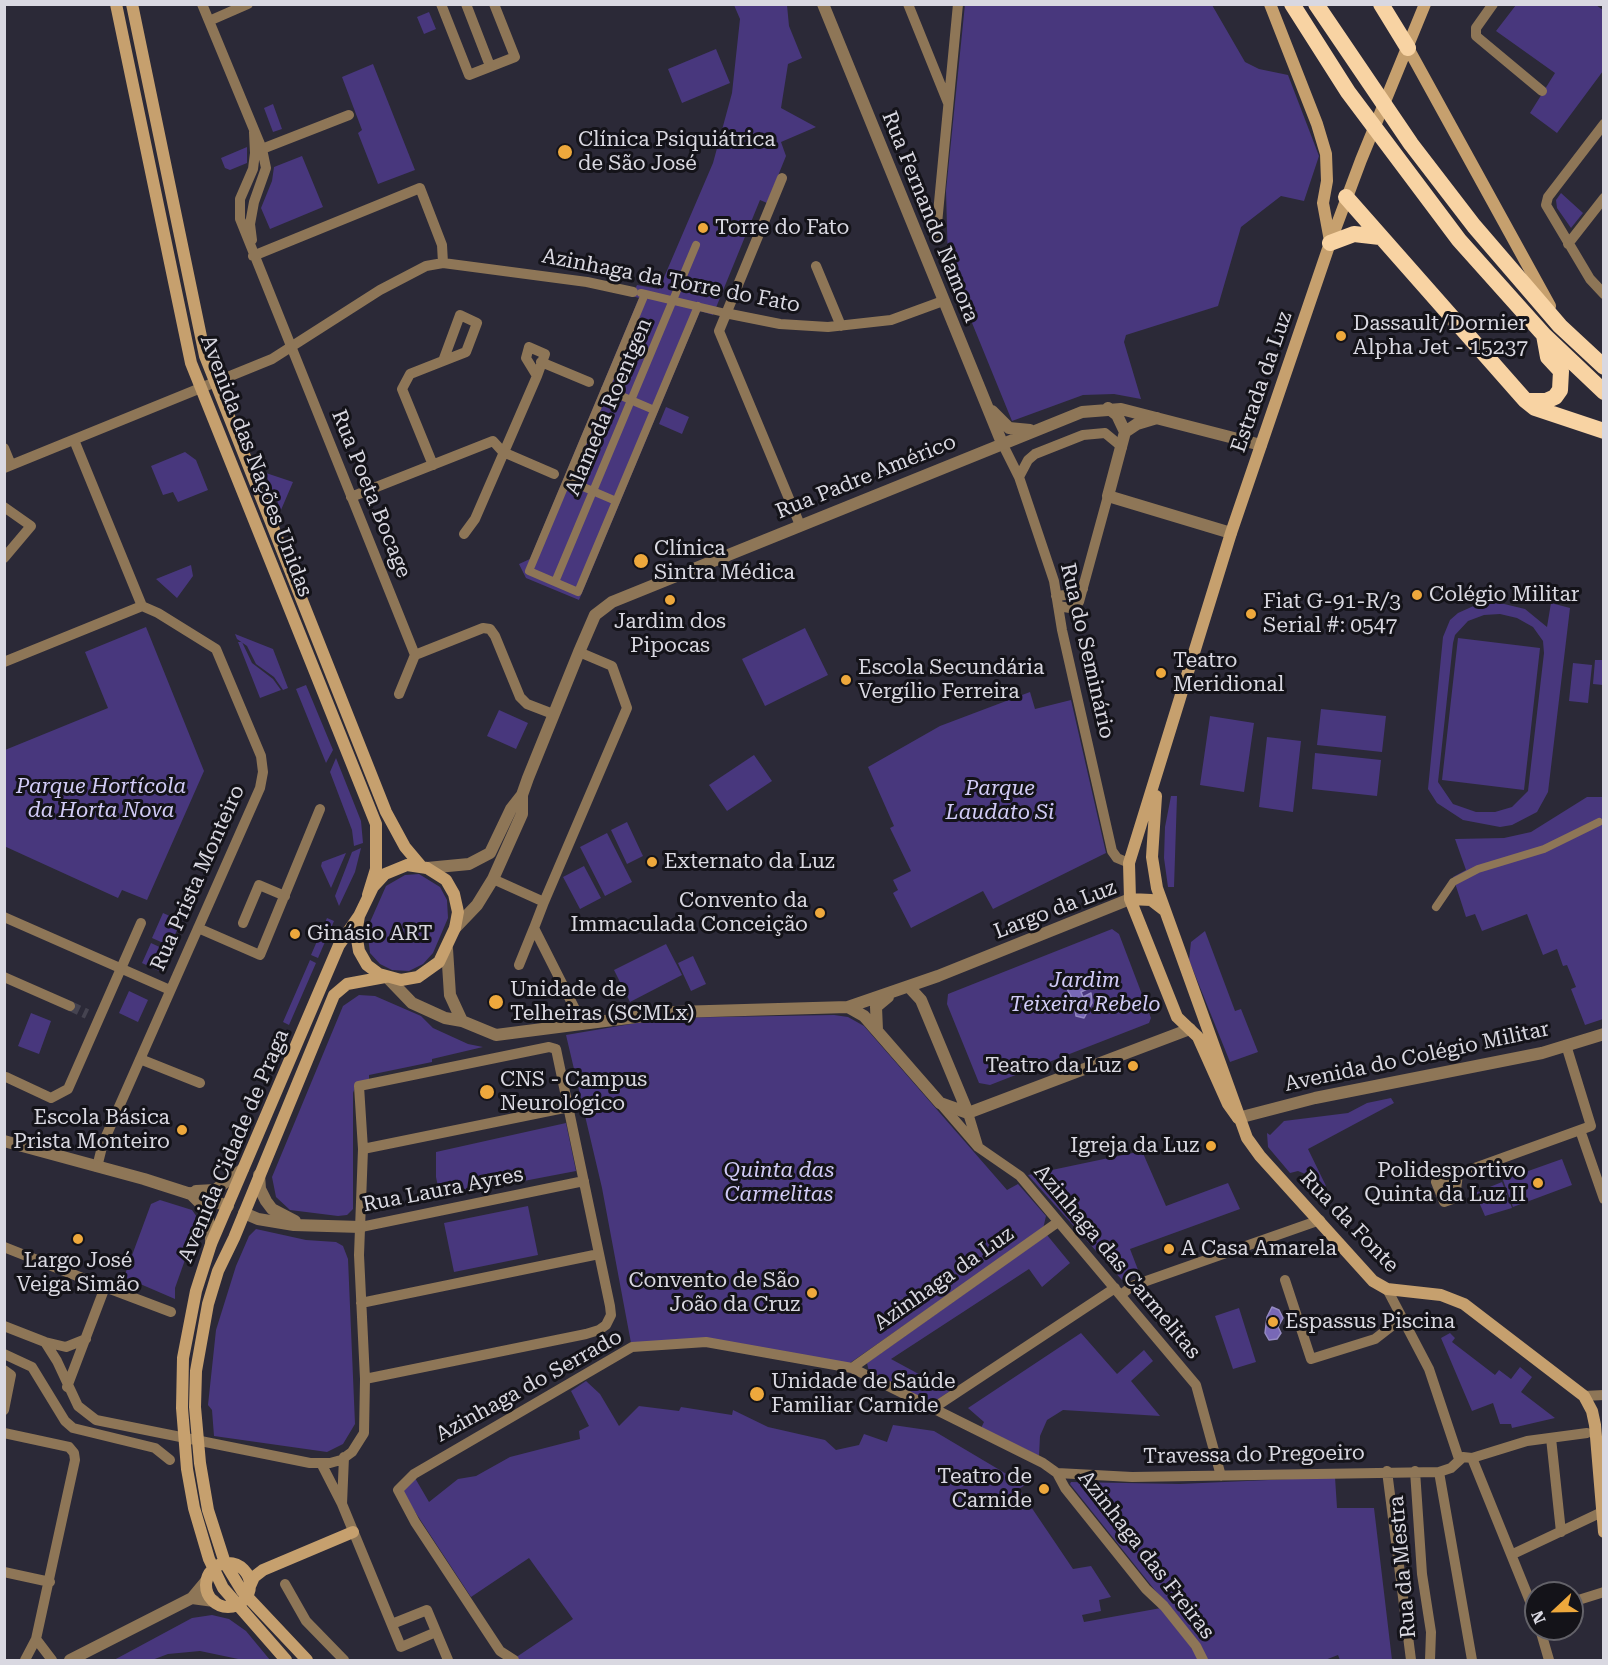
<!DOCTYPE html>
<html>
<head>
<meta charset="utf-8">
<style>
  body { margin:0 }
  #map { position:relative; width:1608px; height:1665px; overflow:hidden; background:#2b2937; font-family:"Roboto Serif",serif }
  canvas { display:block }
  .frame { position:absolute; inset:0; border:6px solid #d9d8e1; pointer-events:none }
  .north { position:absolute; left:1524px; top:1581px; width:60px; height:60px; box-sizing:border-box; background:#141319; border:2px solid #636269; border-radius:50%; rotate:248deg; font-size:16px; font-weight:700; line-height:24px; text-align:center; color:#d9d8e1 }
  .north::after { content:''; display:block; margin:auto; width:21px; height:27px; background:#eea83c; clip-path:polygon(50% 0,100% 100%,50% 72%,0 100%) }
</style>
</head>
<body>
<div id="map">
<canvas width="1608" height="1665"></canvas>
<div class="frame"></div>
<div class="north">N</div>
</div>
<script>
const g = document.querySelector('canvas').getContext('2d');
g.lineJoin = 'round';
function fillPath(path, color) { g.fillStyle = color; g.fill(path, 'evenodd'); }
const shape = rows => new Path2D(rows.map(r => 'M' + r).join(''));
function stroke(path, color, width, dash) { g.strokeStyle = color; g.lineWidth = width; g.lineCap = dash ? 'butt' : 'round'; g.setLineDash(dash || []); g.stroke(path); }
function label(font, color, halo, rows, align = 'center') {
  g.font = font + ' "Roboto Serif",serif'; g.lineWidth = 6; g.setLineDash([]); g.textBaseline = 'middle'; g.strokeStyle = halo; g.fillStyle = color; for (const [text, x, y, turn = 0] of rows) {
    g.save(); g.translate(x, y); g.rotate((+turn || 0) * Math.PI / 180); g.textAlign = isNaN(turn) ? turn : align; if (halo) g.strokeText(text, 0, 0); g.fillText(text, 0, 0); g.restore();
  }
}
fillPath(shape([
  [965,4,1212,5,1245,62,1259,69,1288,75,1319,156,1304,201,1281,196,1241,227,1218,306,1126,335,1124,342,1141,399,1114,394,1083,395,1012,421,948,264,946,191],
  [734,5,787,5,789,26,802,58,788,64,781,108,816,127,781,142,786,156,767,203,760,200,713,315,700,311,579,600,526,578,519,564,530,559,639,298,632,296,637,285,659,289,713,163,732,93,740,19],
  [1516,5,1596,5,1603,10,1603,71,1557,133,1530,113,1555,73,1496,31],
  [429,12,436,29,424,34,417,17],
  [716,49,730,83,682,103,668,69],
  [373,64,415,170,378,184,358,133,362,130,342,77],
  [273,104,282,129,273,132,264,108],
  [247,147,247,163,230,170,225,168,221,158],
  [302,156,323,207,270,229,261,208,272,181,274,167],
  [1561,193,1583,213,1571,228,1557,208,1556,200],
  [666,407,689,417,682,434,659,424],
  [185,452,196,460,208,490,178,502,173,492,163,495,151,466],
  [266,473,293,482,281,510,265,473],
  [191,565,193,576,177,598,156,579],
  [1500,603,1525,609,1547,627,1551,603,1570,608,1548,792,1537,812,1512,825,1500,827,1463,820,1437,803,1428,789,1443,637,1450,620,1458,613,1478,604],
  [1500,614,1517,618,1533,627,1543,641,1544,653,1528,791,1512,807,1495,812,1476,812,1453,804,1438,782,1453,643,1455,635,1468,621,1484,615],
  [146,627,204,771,147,900,122,890,118,898,4,846,5,750,108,708,85,652],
  [805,628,828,675,765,706,742,659],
  [235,634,273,649,288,688,283,690,274,677,256,664,247,646,237,639],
  [1458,638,1540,648,1524,790,1442,780],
  [238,642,242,642,252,663,273,679,281,690,260,698],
  [1595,660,1603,660,1603,685,1593,684],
  [1573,663,1592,665,1588,703,1569,701],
  [306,685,333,750,326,763,296,689],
  [1030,692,1035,709,1071,700,1106,853,993,909,983,891,911,928,893,893,898,890,893,880,911,871,890,828,894,826,868,767,940,726],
  [1321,709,1386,716,1382,752,1317,745],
  [499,710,528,723,516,749,487,736],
  [1210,716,1254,723,1244,792,1200,785],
  [1267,737,1301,741,1293,812,1259,807],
  [1315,753,1381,760,1377,796,1312,789],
  [754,755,772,781,727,811,709,785],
  [336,758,361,821,363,843,354,846,352,830,330,772],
  [1171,796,1177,796,1174,887,1168,887,1164,858,1165,827],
  [1587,797,1603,797,1603,1019,1585,1025,1571,989,1576,987,1567,965,1563,966,1557,949,1543,955,1527,914,1482,931,1475,914,1466,917,1453,877,1466,870,1455,839,1504,838,1531,832],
  [627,822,643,856,627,864,611,830],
  [607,833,632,882,605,896,580,847],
  [361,848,355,872,339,906,335,896,352,852],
  [346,853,331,888,321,866,322,862],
  [584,866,601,898,580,909,563,877],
  [419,874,440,887,447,900,448,918,433,953,423,964,409,971,392,970,380,964,370,953,367,929,386,886,405,875],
  [163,913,181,921,170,946,152,938],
  [327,918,334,921,318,958,311,955],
  [1112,929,1119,934,1151,1018,1149,1023,990,1085,979,1083,947,1004,948,994],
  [1205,931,1235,1011,1241,1009,1258,1052,1230,1062,1189,960,1191,942],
  [151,943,168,951,159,971,142,963],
  [666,944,682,975,630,1002,614,970],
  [693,956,706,984,691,991,678,963],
  [310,960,316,963,289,1025,283,1022],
  [129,991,148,1000,138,1022,119,1013],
  [359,995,375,996,421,1016,433,1028,468,1044,483,1047,432,1059,432,1062,369,1075,369,1079,355,1087,353,1093,353,1209,347,1215,338,1216,290,1210,276,1197,272,1177,343,1006],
  [31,1013,51,1021,39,1054,18,1046],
  [834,1015,848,1017,864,1026,1007,1190,1018,1184,1046,1216,1043,1229,847,1365,711,1340,631,1343,602,1188,566,1035,666,1018],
  [1391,1098,1394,1103,1308,1149,1326,1186,1315,1194,1315,1184,1310,1176,1298,1171,1290,1173,1268,1147,1267,1133,1270,1135,1284,1121,1348,1113,1367,1103],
  [566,1123,576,1171,440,1197,436,1177,436,1152],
  [1142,1151,1166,1206,1228,1183,1240,1209,1130,1249,1140,1275,1122,1280,1028,1175],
  [1562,1159,1572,1185,1513,1207,1503,1180],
  [1502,1182,1512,1208,1485,1216,1475,1193],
  [160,1200,192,1210,197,1217,197,1226,175,1288,175,1299,124,1277,151,1204],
  [528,1206,538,1255,454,1272,444,1223],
  [256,1229,306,1240,336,1242,343,1246,348,1259,355,1424,343,1444,327,1452,214,1436,212,1410,208,1405,216,1330,236,1266,249,1236],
  [1047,1235,1070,1263,1042,1287,1029,1269,891,1359,950,1391,932,1403,869,1372,867,1363],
  [1239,1308,1256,1362,1233,1369,1215,1316],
  [1081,1333,1117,1374,1144,1350,1153,1361,1131,1381,1160,1416,1063,1410,1047,1420,1040,1436,1039,1456,981,1428,984,1422,968,1408],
  [1450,1333,1455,1338,1452,1342,1495,1375,1499,1370,1511,1379,1520,1367,1532,1377,1521,1392,1555,1418,1512,1428,1511,1424,1500,1424,1493,1403,1472,1411,1441,1338],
  [586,1381,600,1394,619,1426,639,1406,679,1411,681,1407,732,1415,733,1410,768,1427,825,1440,836,1450,859,1445,864,1434,887,1442,893,1425,934,1431,1025,1485,1019,1489,1073,1569,1091,1566,1111,1597,1099,1600,1101,1611,1082,1615,1084,1622,1161,1608,1201,1660,519,1660,515,1658,573,1619,529,1558,471,1597,404,1495,404,1488,415,1478,429,1502,458,1479,476,1476,510,1457,580,1439,579,1431,589,1426,571,1391],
  [1335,1477,1337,1508,1374,1508,1392,1660,1340,1660,1338,1655,1325,1660,1206,1660,1198,1644,1070,1484,1071,1482,1180,1484],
  [212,1615,229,1619,246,1631,270,1660,243,1660,200,1651,168,1654,152,1660,114,1660,192,1618]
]), '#48377d');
const water = shape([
  [1073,980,1085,983,1089,988,1081,992,1083,997,1091,993,1092,1003,1084,1018,1076,1016,1074,1002,1067,989,1073,980],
  [1272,1307,1279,1310,1283,1318,1278,1327,1281,1333,1277,1339,1269,1340,1265,1333,1267,1317,1272,1307]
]);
fillPath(water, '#7868b6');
stroke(water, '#958ac3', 1.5);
stroke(shape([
  [70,1006,87,1014]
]), '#454350', 10, [10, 5]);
stroke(shape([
  [641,293,725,313],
  [645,294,529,571,578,592,698,306],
  [605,389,654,410],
  [567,480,616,501],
  [555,582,696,245],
  [1436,907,1453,882,1478,869,1544,849,1599,822]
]), '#8e7657', 8);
stroke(shape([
  [202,4,262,149,266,168,254,202,250,224,252,240],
  [441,4,469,75,515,57,494,4],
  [466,4,490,66],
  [908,4,948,103],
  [1493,4,1476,28,1476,36,1542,91],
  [209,21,248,4],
  [1604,124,1548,197,1546,205,1590,279,1604,294],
  [254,132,255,153,253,169,240,199,240,219,415,655,399,694],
  [262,149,349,115],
  [782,178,719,331,800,525],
  [936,234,958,4],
  [1568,244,1604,198],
  [253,256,420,188,442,245,443,263],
  [816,266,841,326],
  [725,313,780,324,828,327,891,320,943,301],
  [529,347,545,354,537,376,526,358,529,347],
  [541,362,589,382],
  [74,440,142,606],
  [1002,443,1019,477,1054,581,1062,630,1112,851,1117,858,1129,863],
  [4,448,11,465],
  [433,465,402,389,410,374,443,361,466,352,477,323,460,315,443,361],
  [4,468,272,359,380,290,426,266,443,263,587,282,633,292],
  [1019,477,1028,460,1035,454,1083,435,1105,433,1122,447],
  [351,497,493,441,503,452,554,474],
  [4,507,31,526,4,558],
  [464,534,475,519,537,376],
  [1056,596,1075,594,1083,589],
  [1058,606,1070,608,1079,602,1108,496],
  [415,655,483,628,490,629,495,636,520,697,527,704,553,714],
  [4,662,142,606],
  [493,879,544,902,534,928,582,1023],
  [544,902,627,708,612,666,579,652],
  [4,917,170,990],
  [243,923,259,885,285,896],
  [198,928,260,955,320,809],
  [519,965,534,928],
  [4,977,70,1006],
  [140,1059,200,1083],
  [6,1077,51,1098,68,1089,141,923],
  [940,1103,978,1147,1020,1176,1196,1385,1221,1476],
  [968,1113,978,1146],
  [1580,1130,1604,1199],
  [363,1149,569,1107],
  [97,1167,103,1143,260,788,263,772,261,756,216,649,158,613,142,606],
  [1458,1174,1455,1198,1444,1202,1436,1182,1591,1126,1566,1045],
  [361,1227,584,1181],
  [4,1247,105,1287,67,1387],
  [1285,1280,1311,1359,1375,1339,1402,1318],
  [105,1287,171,1312],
  [1387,1289,1429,1369,1459,1459],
  [1121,1295,1132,1286,1320,1220],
  [361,1303,599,1254],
  [4,1326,45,1342,66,1347,86,1339],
  [45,1342,57,1361,78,1406,96,1420,310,1463,330,1463,341,1460,352,1452,364,1433,365,1379,359,1255,363,1149,359,1086,549,1047,556,1049,610,1306,611,1315,606,1325,599,1330,586,1334,365,1379],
  [4,1354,32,1367,65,1421,73,1428,155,1448,170,1460],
  [852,1368,1058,1222],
  [4,1370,11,1375,4,1410],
  [1584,1396,1604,1395],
  [932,1409,1115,1288],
  [4,1433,69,1447,74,1453,75,1460,36,1639,25,1660],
  [1551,1438,1561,1532],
  [1472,1458,1536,1616],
  [321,1463,342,1504,401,1647,436,1632],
  [1387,1471,1411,1660],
  [1415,1471,1422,1574,1431,1632,1430,1660],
  [1439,1472,1472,1660],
  [1057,1473,1132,1477,1439,1472,1451,1468,1463,1457,1472,1458,1527,1441,1587,1433],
  [342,1504,344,1457],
  [1513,1554,1602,1512],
  [4,1572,50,1582],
  [285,1584,306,1621,344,1660],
  [1572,1602,1604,1592],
  [392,1624,427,1610,448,1660],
  [1540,1629,1549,1660],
  [36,1639,52,1660],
  [514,1660,500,1651,415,1522,398,1490,414,1474,632,1347,706,1342,852,1368,1043,1463,1057,1473,1065,1488,1146,1589,1164,1606,1196,1646,1203,1660]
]), '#8e7657', 10);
stroke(shape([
  [823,4,1002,443],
  [1108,408,1117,415,1125,432],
  [992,411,1009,428,1030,430],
  [1125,432,1108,496,1231,533],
  [1125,432,1137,424,1157,418],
  [427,868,469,864,490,853,511,809,522,795],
  [455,928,477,905,493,879,522,814,522,795,528,778,579,652,595,615,612,602,1082,412,1121,409,1261,445],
  [447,949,450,995,462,1021],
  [388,978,412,1003,445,1018,462,1021,496,1035,675,1012,848,1007,938,976,1130,899],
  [909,987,921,1000,968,1113],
  [848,1007,864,1016,940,1103,968,1113,1190,1029],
  [877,1030,876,1007,888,997],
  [1238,1118,1315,1098,1542,1053,1604,1034],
  [4,1141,144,1179,228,1206],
  [259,1175,260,1189,266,1201,272,1209,295,1221],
  [196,1191,215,1190,243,1169],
  [190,1193,201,1204,207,1216,211,1235,211,1244],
  [244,1213,258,1219,294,1225,361,1227],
  [192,1598,214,1601],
  [70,1660,192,1598,207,1580]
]), '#8e7657', 12);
stroke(shape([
  [116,4,191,363,376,824,376,869,368,895],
  [132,4,205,356,386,812,405,847,421,866],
  [1270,4,1317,124,1326,154,1327,181,1323,203,1330,241],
  [1408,48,1550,306],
  [1156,796,1152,857,1157,888,1247,1138,1260,1156,1373,1281,1387,1289,1441,1295,1464,1304,1584,1396,1592,1411,1595,1425,1604,1532],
  [407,865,427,868,446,880,454,894,458,912,455,928,439,962,418,977,401,980,379,974,367,965,359,951,356,933,359,916,373,887,385,874,407,865],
  [1130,899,1151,900,1164,910],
  [1238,1118,1228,1104,1198,1037,1177,1017,1130,899,1129,863,1231,533,1330,243,1361,160,1425,4],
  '206 1585a22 22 0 1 1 44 0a22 22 0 1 1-44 0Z',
  [250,1586,254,1577,263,1570,353,1532],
  [286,1660,223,1588,209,1559,194,1508,187,1469,182,1408,183,1358,196,1291,211,1244,339,945,359,916],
  [307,1660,242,1591,225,1563,208,1510,200,1463,195,1407,196,1371,208,1304,218,1271,234,1238,334,995,347,984,385,977]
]), '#c6a06e', 12);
stroke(shape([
  [1292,4,1348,92,1459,240,1544,335,1604,392],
  [1316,4,1411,144,1474,226,1560,326,1604,367],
  [1381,4,1408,48],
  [1346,197,1525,400,1535,408,1604,431],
  [1330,243,1354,234,1380,237],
  [1527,401,1546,401,1555,397,1560,390,1561,371,1548,357,1544,335]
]), '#f8d3a3', 16);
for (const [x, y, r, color] of [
  [565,152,8,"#eea83c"],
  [703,228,6,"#eea83c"],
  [1341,336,6,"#eea83c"],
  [641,561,8,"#eea83c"],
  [1417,595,6,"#eea83c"],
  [670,600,6,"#eea83c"],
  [1251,614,6,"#eea83c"],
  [1161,673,6,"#eea83c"],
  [846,680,6,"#eea83c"],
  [652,862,6,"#eea83c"],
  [820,913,6,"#eea83c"],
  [295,934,6,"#eea83c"],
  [496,1002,8,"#eea83c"],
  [1133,1066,6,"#eea83c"],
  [487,1092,8,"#eea83c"],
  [182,1130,6,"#eea83c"],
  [1211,1146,6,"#eea83c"],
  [1538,1183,6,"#eea83c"],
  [78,1239,6,"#eea83c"],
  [1169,1249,6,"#eea83c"],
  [812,1293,6,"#eea83c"],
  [1273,1322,6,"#eea83c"],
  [757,1394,8,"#eea83c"],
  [1044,1489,6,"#eea83c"]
]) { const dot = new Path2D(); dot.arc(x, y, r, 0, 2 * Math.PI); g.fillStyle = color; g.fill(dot); stroke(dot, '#141319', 2); }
label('21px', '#d9d8e1', '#141319', [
  ["Clínica Psiquiátrica",578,140],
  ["de São José",578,164],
  ["Torre do Fato",715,228],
  ["Dassault/Dornier",1353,324],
  ["Alpha Jet - 15237",1353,348],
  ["Clínica",654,549],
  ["Sintra Médica",654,573],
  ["Colégio Militar",1429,595],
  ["Fiat G-91-R/3",1263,602],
  ["Serial #: 0547",1263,626],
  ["Jardim dos",670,622,"center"],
  ["Pipocas",670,646,"center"],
  ["Teatro",1173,661],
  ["Meridional",1173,685],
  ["Escola Secundária",858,668],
  ["Vergílio Ferreira",858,692],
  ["Externato da Luz",664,862],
  ["Convento da",808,901,"right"],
  ["Immaculada Conceição",808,925,"right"],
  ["Ginásio ART",307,934],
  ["Unidade de",510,990],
  ["Telheiras (SCMLx)",510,1014],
  ["Teatro da Luz",1121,1066,"right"],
  ["CNS - Campus",500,1080],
  ["Neurológico",500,1104],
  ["Escola Básica",170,1118,"right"],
  ["Prista Monteiro",170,1142,"right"],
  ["Igreja da Luz",1199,1146,"right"],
  ["Polidesportivo",1526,1171,"right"],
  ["Quinta da Luz II",1526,1195,"right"],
  ["A Casa Amarela",1181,1249],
  ["Largo José",78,1261,"center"],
  ["Veiga Simão",78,1285,"center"],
  ["Convento de São",800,1281,"right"],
  ["João da Cruz",800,1305,"right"],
  ["Espassus Piscina",1285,1322],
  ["Unidade de Saúde",771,1382],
  ["Familiar Carnide",771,1406],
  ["Teatro de",1032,1477,"right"],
  ["Carnide",1032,1501,"right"]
], 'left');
label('21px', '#d9d8e1', '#141319', [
  ["Rua Fernando Namora",930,217,68],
  ["Azinhaga da Torre do Fato",671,281,11],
  ["Estrada da Luz",1262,382,-71],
  ["Alameda Roentgen",609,407,-67],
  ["Avenida das Nações Unidas",256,466,69],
  ["Rua Padre Américo",866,477,-22],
  ["Rua Poeta Bocage",371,494,68],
  ["Rua do Seminário",1087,651,77],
  ["Rua Prista Monteiro",198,878,-66],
  ["Largo da Luz",1055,910,-21],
  ["Avenida do Colégio Militar",1417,1057,-12],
  ["Avenida Cidade de Praga",234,1146,-67],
  ["Rua Laura Ayres",443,1190,-11],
  ["Rua da Fonte",1349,1222,46],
  ["Azinhaga das Carmelitas",1117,1262,50],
  ["Azinhaga da Luz",944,1279,-35],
  ["Azinhaga do Serrado",529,1386,-29],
  ["Travessa do Pregoeiro",1254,1455,-1],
  ["Azinhaga das Freiras",1146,1555,52],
  ["Rua da Mestra",1403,1567,-95]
]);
label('italic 21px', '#d2ccf7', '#141319', [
  ["Parque Hortícola",101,787],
  ["da Horta Nova",101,811],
  ["Parque",1000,789],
  ["Laudato Si",1000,813],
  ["Jardim",1085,981],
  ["Teixeira Rebelo",1085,1005],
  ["Quinta das",779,1171],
  ["Carmelitas",779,1195]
]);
</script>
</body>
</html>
